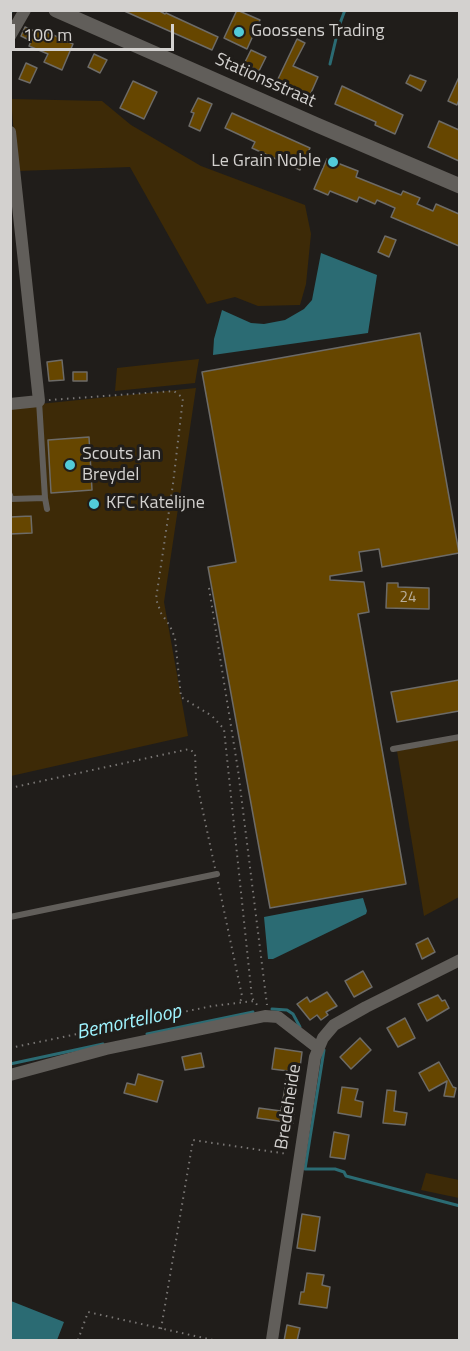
<!DOCTYPE html>
<html>
<head>
<meta charset="utf-8">
<style>
  body { margin:0 }
  #map { position:relative; width:470px; height:1351px; overflow:hidden; background:#201d1a; font-family:"Titillium Web",sans-serif }
  canvas { display:block }
  .frame { position:absolute; inset:0; border:12px solid #d3d1cf; pointer-events:none }
  .scale { position:absolute; left:12px; top:24px; width:162px; height:27px; box-sizing:border-box; border:3px solid #d3d1cf; border-top:0; padding-left:8px; font-size:18px; line-height:21px; white-space:nowrap; color:#d3d1cf; -webkit-text-stroke:4px #201d1a; paint-order:stroke }
</style>
</head>
<body>
<div id="map">
<canvas width="470" height="1351"></canvas>
<div class="frame"></div>
<div class="scale">100 m</div>
</div>
<script>
const g = document.querySelector('canvas').getContext('2d');
g.lineJoin = 'round';
function fillPath(path, color) { g.fillStyle = color; g.fill(path, 'evenodd'); }
const shape = rows => new Path2D(rows.map(r => 'M' + r).join(''));
function stroke(path, color, width, dash) { g.strokeStyle = color; g.lineWidth = width; g.lineCap = dash ? 'butt' : 'round'; g.setLineDash(dash || []); g.stroke(path); }
function label(font, color, halo, rows, align = 'center') {
  g.font = font + ' "Titillium Web",sans-serif'; g.lineWidth = 6; g.setLineDash([]); g.textBaseline = 'middle'; g.strokeStyle = halo; g.fillStyle = color; for (const [text, x, y, turn = 0] of rows) {
    g.save(); g.translate(x, y); g.rotate((+turn || 0) * Math.PI / 180); g.textAlign = isNaN(turn) ? turn : align; if (halo) g.strokeText(text, 0, 0); g.fillText(text, 0, 0); g.restore();
  }
}
fillPath(shape([
  [11,99,102,101,131,125,201,166,305,205,311,234,306,284,300,305,258,306,235,297,207,304,130,167,17,171],
  [199,359,195,383,115,391,117,368],
  [196,388,164,602,188,736,11,776,10,407],
  [459,740,459,897,424,916,397,751],
  [426,1173,459,1180,459,1198,421,1190]
]), '#3d2a07');
fillPath(shape([
  [321,253,377,275,368,333,213,355,214,339,222,310,251,323,264,324,285,320,304,309,312,300],
  [363,898,367,911,366,914,273,959,268,959,264,917],
  [11,1301,64,1322,57,1340,11,1340]
]), '#2b6b73');
stroke(shape([
  [10,13,11,12],
  [330,64,339,26,345,10],
  [272,1009,287,1010,293,1014,300,1027],
  [147,1034,253,1012],
  [324,1050,305,1169,335,1169,344,1172,346,1176,460,1206],
  [10,1064,103,1044]
]), '#2b6b73', 3);
const building = shape([
  [122,10,158,10,165,14,166,13,218,37,212,50,122,10],
  [237,10,260,20,247,49,224,38,237,10],
  [25,27,36,32,38,28,73,44,62,70,44,62,48,54,29,46,31,41,21,36,25,27],
  [297,39,305,43,293,66,318,77,310,95,277,81,297,39],
  [251,50,266,57,259,71,244,64,251,50],
  [94,54,107,60,100,73,88,67,94,54],
  [26,63,37,68,30,83,19,79,26,63],
  [410,75,426,81,421,91,406,83,410,75],
  [459,77,459,100,457,105,448,101,459,77],
  [133,81,157,92,144,119,120,108,133,81],
  [342,86,403,115,395,134,375,125,376,122,335,104,342,86],
  [198,98,212,104,200,131,189,126,194,113,191,112,198,98],
  [232,113,310,148,300,170,252,148,255,142,225,128,232,113],
  [439,121,459,130,459,161,428,147,439,121],
  [327,159,358,171,356,177,401,195,403,191,420,198,417,204,433,211,436,204,459,214,459,246,391,217,395,208,377,200,375,204,359,197,357,202,330,191,328,195,314,189,327,159],
  [385,236,396,240,389,257,378,252,385,236],
  [420,333,459,553,382,567,379,549,359,552,362,571,330,576,330,580,364,582,369,612,358,614,406,884,270,908,208,567,236,562,202,372,420,333],
  [62,360,64,380,49,381,47,362,62,360],
  [73,372,87,372,87,381,73,381,73,372],
  [89,437,92,490,51,493,48,440,89,437],
  [31,516,32,533,10,534,10,517,31,516],
  [387,583,398,583,398,587,429,588,429,609,386,608,387,583],
  [459,680,459,711,397,722,391,692,459,680],
  [428,938,435,952,422,959,416,944,428,938],
  [363,971,372,987,354,997,345,981,363,971],
  [327,992,337,1006,326,1012,328,1015,321,1020,317,1015,310,1020,297,1004,307,997,310,1002,327,992],
  [438,995,442,1001,445,1000,449,1008,427,1021,418,1004,438,995],
  [405,1018,415,1038,398,1047,387,1028,405,1018],
  [360,1038,371,1050,351,1069,340,1057,360,1038],
  [275,1048,302,1052,293,1123,257,1118,259,1108,281,1111,288,1071,272,1069,275,1048],
  [201,1053,204,1067,185,1070,182,1057,201,1053],
  [439,1062,453,1087,456,1088,454,1097,444,1096,447,1081,429,1091,419,1073,439,1062],
  [138,1074,163,1081,157,1102,124,1093,127,1083,135,1085,138,1074],
  [342,1087,358,1089,355,1100,363,1102,361,1117,338,1113,342,1087],
  [387,1090,396,1091,394,1111,407,1113,405,1125,383,1123,387,1090],
  [334,1132,349,1135,345,1159,330,1157,334,1132],
  [302,1214,320,1217,315,1251,297,1248,302,1214],
  [307,1273,324,1275,322,1285,330,1287,327,1308,299,1304,301,1292,304,1292,307,1273],
  [287,1325,300,1328,297,1341,284,1341,287,1325]
]);
fillPath(building, '#664600');
stroke(building, '#6d6b67', 1.5);
stroke(shape([
  [49,400,174,391,183,398,173,484,156,599,161,613,170,626,175,638,181,697,212,716,224,729,252,998,258,1006],
  [209,588,238,770,267,1005],
  [10,788,189,749,195,753,196,779,215,868],
  [218,882,242,996,240,1003],
  [10,1048,212,1006,254,1001],
  [161,1329,193,1140,288,1154],
  [78,1340,88,1312,213,1340]
]), '#7a7775', 2, [1.5, 4.5]);
stroke(shape([
  [10,495,11,499,45,498,39,401],
  [45,498,47,509],
  [393,749,460,737],
  [10,917,217,874]
]), '#615e5a', 6);
stroke(shape([
  [10,36,25,10],
  [10,132,39,401,10,404],
  [10,1075,106,1049,265,1016,278,1017,318,1048],
  [272,1340,315,1057,323,1038,334,1025,366,1007,460,960]
]), '#615e5a', 12);
stroke(shape([
  [56,10,317,125,460,186]
]), '#615e5a', 15);
for (const [x, y, r, color] of [
  [239,32,6,"#52cbd9"],
  [333,162,6,"#52cbd9"],
  [70,465,6,"#52cbd9"],
  [94,504,6,"#52cbd9"]
]) { const dot = new Path2D(); dot.arc(x, y, r, 0, 2 * Math.PI); g.fillStyle = color; g.fill(dot); stroke(dot, '#201d1a', 2); }
label('15px', '#b8ae9b', null, [
  ["24",408,598]
]);
label('18px', '#d3d1cf', '#201d1a', [
  ["Goossens Trading",251,32],
  ["Le Grain Noble",321,162,"right"],
  ["Scouts Jan",82,455],
  ["Breydel",82,476],
  ["KFC Katelijne",106,504]
], 'left');
label('18px', '#d3d1cf', '#201d1a', [
  ["Stationsstraat",265,81,24],
  ["Bredeheide",289,1107,-81]
]);
label('italic 20px', '#9ef3fe', '#201d1a', [
  ["Bemortelloop",129,1023,-12]
]);
</script>
</body>
</html>
